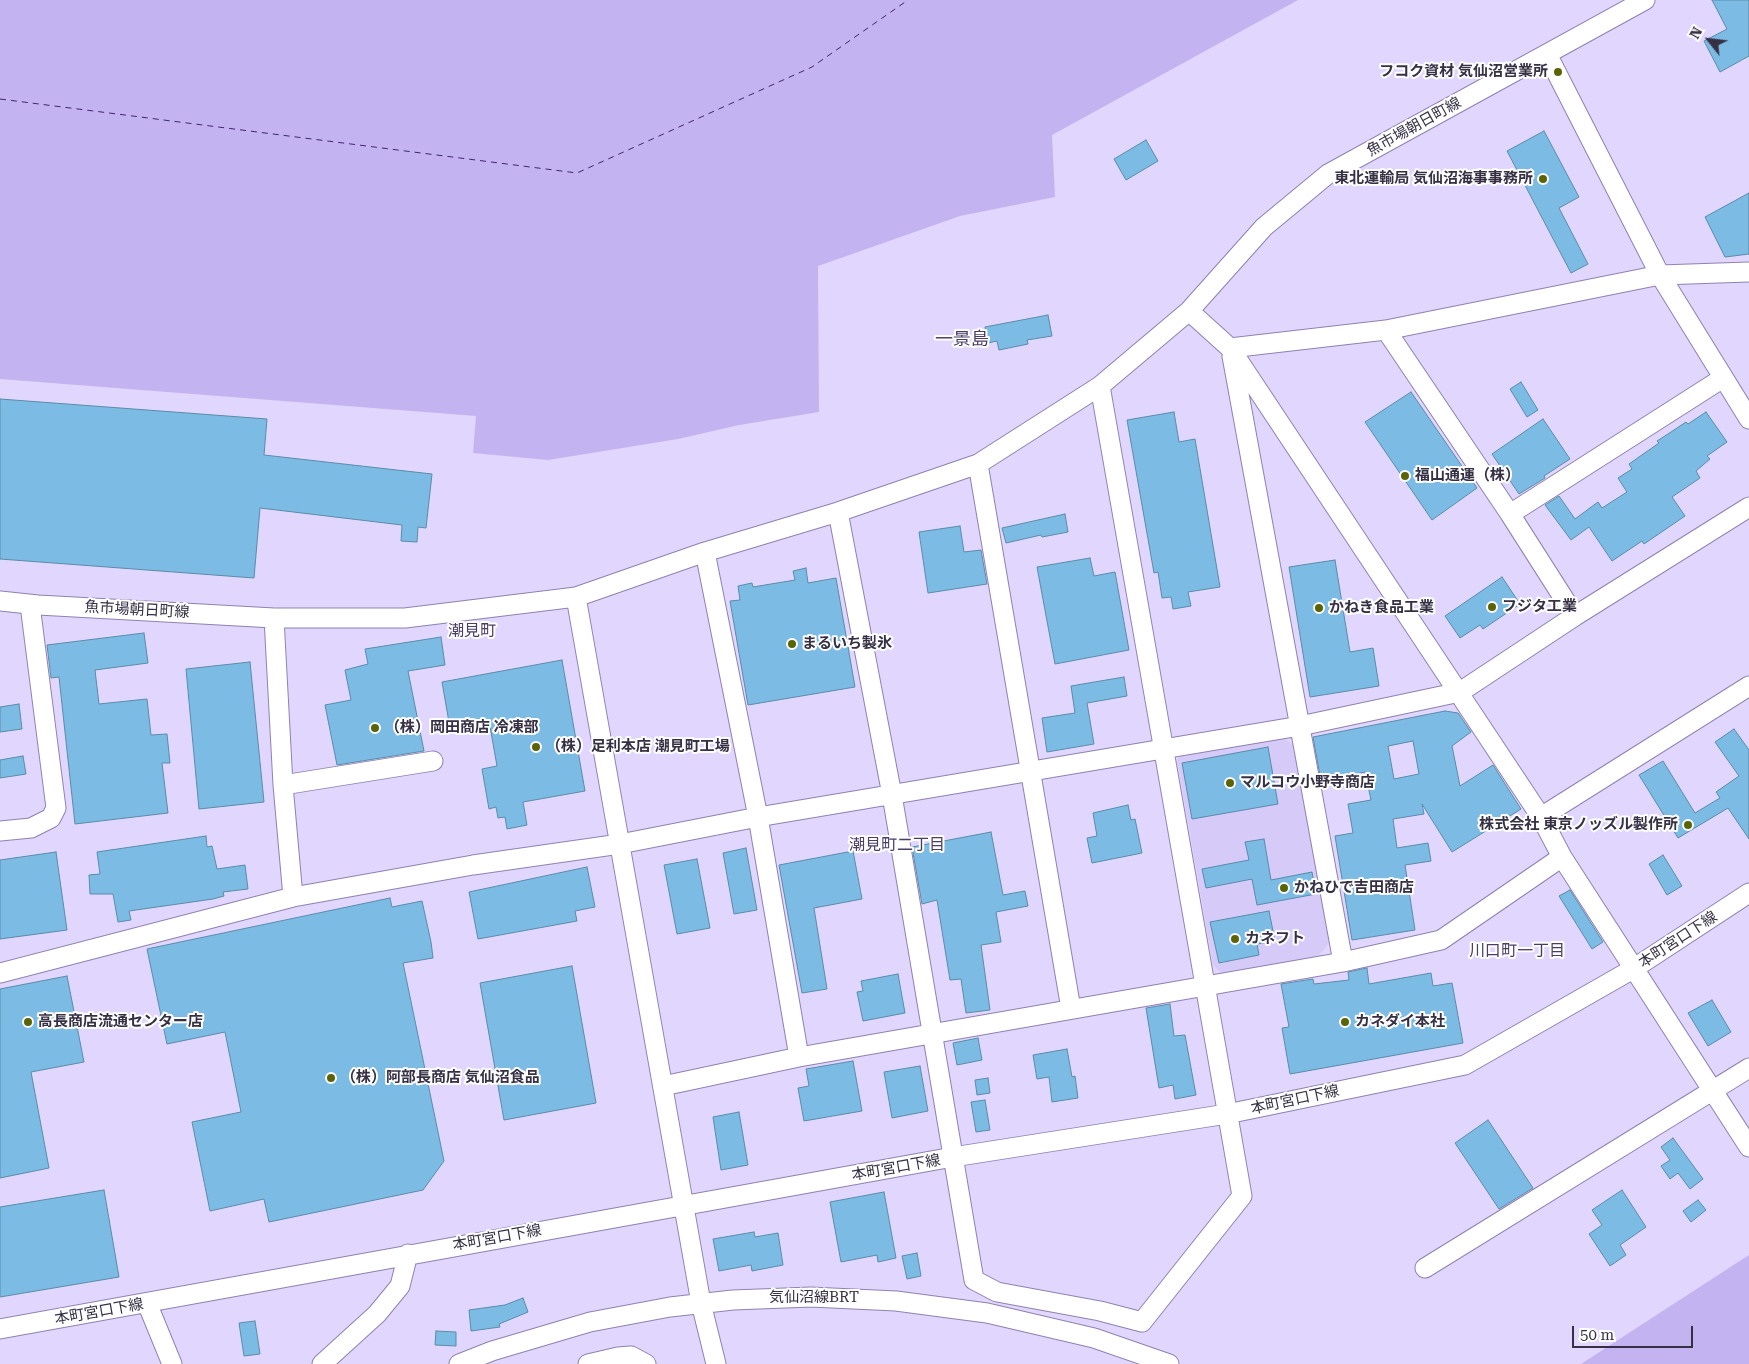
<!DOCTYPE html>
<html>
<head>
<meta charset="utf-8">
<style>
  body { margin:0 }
  #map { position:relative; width:1749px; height:1364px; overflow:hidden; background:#e0d6fe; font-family:"Roboto Serif",serif }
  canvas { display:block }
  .north { position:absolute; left:1684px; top:15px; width:50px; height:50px; -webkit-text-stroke:4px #fefefe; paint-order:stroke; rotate:299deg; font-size:14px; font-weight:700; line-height:20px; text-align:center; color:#363044 }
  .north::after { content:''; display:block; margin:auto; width:18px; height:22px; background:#363044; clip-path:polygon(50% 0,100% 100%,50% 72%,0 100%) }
  .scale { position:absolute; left:1572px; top:1326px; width:121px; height:22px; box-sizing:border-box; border:2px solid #363044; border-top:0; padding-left:6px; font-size:15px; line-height:18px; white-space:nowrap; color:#363044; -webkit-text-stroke:4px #fefefe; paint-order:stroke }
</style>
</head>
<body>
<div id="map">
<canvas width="1749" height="1364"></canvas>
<div class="north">N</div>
<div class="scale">50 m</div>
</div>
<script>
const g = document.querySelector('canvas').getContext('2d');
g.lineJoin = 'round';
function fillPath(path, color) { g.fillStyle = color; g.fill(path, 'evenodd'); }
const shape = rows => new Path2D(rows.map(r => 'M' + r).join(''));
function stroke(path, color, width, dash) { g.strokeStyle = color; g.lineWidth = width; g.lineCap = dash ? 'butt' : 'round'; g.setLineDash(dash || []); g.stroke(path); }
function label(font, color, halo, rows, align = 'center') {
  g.font = font + ' "Roboto Serif","Noto Sans JP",serif'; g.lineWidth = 4; g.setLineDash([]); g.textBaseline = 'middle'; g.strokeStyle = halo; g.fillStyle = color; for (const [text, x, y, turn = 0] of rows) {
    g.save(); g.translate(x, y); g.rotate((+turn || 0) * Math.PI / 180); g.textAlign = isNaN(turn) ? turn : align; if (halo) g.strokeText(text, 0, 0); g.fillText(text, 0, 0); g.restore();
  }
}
fillPath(shape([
  [1282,736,1295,747,1329,943,1318,956,1222,974,1213,965,1177,760,1186,751]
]), '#d6caf8');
fillPath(shape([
  [0,0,1298,0,1052,135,1055,197,960,216,818,266,819,412,739,425,678,439,548,460,473,453,476,416,0,379],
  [1749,1255,1749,1364,1581,1364]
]), '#c4b3f1');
stroke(shape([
  [0,99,577,173,812,67,908,0]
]), '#3f256c', 1, [6, 5]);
const building = shape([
  [1712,0,1749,0,1749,56,1720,72,1704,41,1727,29,1712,0],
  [1544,131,1579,197,1559,208,1588,264,1571,273,1507,151,1544,131],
  [1146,140,1158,161,1126,180,1114,159,1146,140],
  [1749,193,1749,254,1725,257,1705,217,1749,193],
  [1048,315,1052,336,1027,340,1028,344,999,350,997,341,988,343,985,327,1048,315],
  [1521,382,1538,410,1527,417,1510,389,1521,382],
  [1411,392,1477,488,1432,520,1365,422,1411,392],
  [0,399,267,419,264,455,432,474,426,528,418,527,417,542,401,541,402,525,260,508,254,578,0,559,0,399],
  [1174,412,1179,442,1195,439,1220,587,1188,592,1191,606,1173,609,1171,597,1162,598,1158,572,1154,573,1127,420,1174,412],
  [1706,412,1727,442,1707,456,1710,459,1696,471,1700,478,1672,497,1685,516,1644,544,1642,541,1612,561,1589,527,1571,540,1545,505,1559,496,1575,519,1598,502,1602,508,1627,492,1618,478,1632,469,1629,464,1659,443,1657,441,1668,434,1686,422,1688,424,1706,412],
  [1543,419,1570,459,1544,476,1545,478,1519,494,1492,454,1543,419],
  [1065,514,1068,532,1042,537,1041,535,1006,543,1002,528,1065,514],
  [960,526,964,552,981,550,987,584,928,593,919,532,960,526],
  [1090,558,1094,576,1115,572,1129,650,1055,664,1037,567,1090,558],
  [1335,560,1350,652,1373,648,1379,686,1310,697,1289,567,1335,560],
  [806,568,808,583,836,578,855,687,748,705,730,601,740,600,738,586,752,583,753,587,795,580,793,571,806,568],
  [1502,577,1520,604,1483,629,1480,625,1460,638,1445,616,1502,577],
  [144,633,148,663,95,670,99,704,147,699,151,735,167,734,170,763,162,763,168,813,75,824,59,677,51,678,47,645,144,633],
  [441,637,445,665,408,671,424,751,337,765,325,705,351,700,345,670,368,664,365,649,441,637],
  [562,660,585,791,523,802,527,825,507,829,505,817,498,818,496,807,489,809,482,769,497,766,489,721,450,728,442,682,562,660],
  [250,662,264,802,199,809,186,669,250,662],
  [1124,677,1127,696,1087,703,1094,744,1047,752,1042,718,1075,713,1071,686,1124,677],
  [19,704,22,729,0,732,0,707,19,704],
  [1445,711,1458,713,1471,732,1452,746,1460,786,1493,765,1521,809,1452,852,1422,804,1424,814,1393,819,1397,848,1428,843,1431,861,1405,865,1415,930,1352,940,1335,836,1353,833,1348,804,1371,800,1365,772,1321,781,1313,737,1445,711],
  [1413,741,1419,774,1394,779,1388,746,1413,741],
  [1734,729,1749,750,1749,839,1728,808,1678,838,1639,775,1663,761,1695,813,1720,798,1716,792,1739,776,1715,742,1734,729],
  [1268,747,1278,804,1192,819,1182,763,1268,747],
  [23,756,26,774,0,778,0,760,23,756],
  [1128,805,1131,820,1135,819,1142,853,1092,863,1087,838,1097,836,1093,813,1128,805],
  [991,832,1003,895,1025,891,1028,906,996,912,1001,942,981,945,990,1010,966,1013,961,979,950,980,937,900,922,904,912,847,991,832],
  [206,836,207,847,212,846,217,869,245,865,248,889,223,892,224,896,213,899,129,911,131,920,118,922,113,894,90,894,89,875,100,874,97,852,206,836],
  [1264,839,1271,880,1312,872,1316,894,1257,905,1252,879,1206,888,1202,869,1249,860,1245,842,1264,839],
  [746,848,757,910,734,914,723,853,746,848],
  [853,851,862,899,814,908,827,989,802,993,779,865,853,851],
  [56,852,67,930,0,939,0,860,56,852],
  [1663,855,1682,886,1667,895,1649,864,1663,855],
  [697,859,710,928,677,934,664,865,697,859],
  [587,867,595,907,575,911,577,921,478,939,469,892,587,867],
  [1570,890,1603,942,1592,949,1559,896,1570,890],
  [390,898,392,907,422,901,431,942,433,958,403,963,444,1161,423,1190,269,1222,264,1199,210,1211,192,1122,241,1112,225,1032,167,1044,147,949,390,898],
  [1269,911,1275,941,1257,944,1259,955,1219,963,1210,922,1269,911],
  [572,966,596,1103,504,1120,480,983,572,966],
  [1367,968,1369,984,1431,973,1433,986,1452,983,1463,1043,1290,1074,1282,1028,1289,1027,1281,984,1313,979,1314,984,1349,980,1348,972,1367,968],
  [898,974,905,1013,863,1021,857,992,863,991,861,981,898,974],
  [67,976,84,1062,31,1072,49,1168,0,1178,0,989,67,976],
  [1712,1000,1731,1032,1708,1046,1688,1013,1712,1000],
  [1170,1004,1174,1036,1185,1035,1196,1095,1175,1099,1173,1085,1159,1088,1146,1008,1170,1004],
  [978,1038,982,1060,957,1065,953,1043,978,1038],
  [1067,1049,1072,1077,1075,1076,1078,1098,1052,1102,1049,1077,1037,1079,1033,1055,1067,1049],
  [853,1061,862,1111,804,1121,798,1088,809,1086,806,1069,853,1061],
  [920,1066,928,1111,892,1118,884,1072,920,1066],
  [988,1078,990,1093,977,1095,975,1080,988,1078],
  [985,1100,990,1130,976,1132,971,1102,985,1100],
  [739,1112,748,1165,721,1170,713,1117,739,1112],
  [1488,1120,1533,1188,1499,1209,1455,1143,1488,1120],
  [1673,1138,1703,1179,1690,1189,1678,1173,1670,1179,1661,1166,1670,1160,1661,1147,1673,1138],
  [104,1190,119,1277,0,1297,0,1207,104,1190],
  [1622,1190,1646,1227,1620,1245,1626,1255,1610,1266,1589,1234,1602,1225,1592,1210,1622,1190],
  [884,1192,896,1258,878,1262,877,1255,841,1262,830,1202,884,1192],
  [1698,1200,1706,1210,1691,1222,1683,1211,1698,1200],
  [754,1232,755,1237,778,1233,783,1265,752,1271,751,1265,719,1271,713,1239,754,1232],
  [917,1253,921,1276,907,1279,902,1256,917,1253],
  [523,1298,528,1312,499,1324,500,1327,471,1331,469,1310,505,1305,523,1298],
  [255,1321,260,1354,244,1356,239,1323,255,1321],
  [436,1331,456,1332,456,1346,435,1345,436,1331]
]);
fillPath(building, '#7cbce4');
stroke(building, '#5a8ba9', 1);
const minor = shape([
  [1547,54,1660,275,1749,419],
  [1189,311,1264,227,1328,174,1645,0],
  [1386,330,1510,514,1575,616],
  [1230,348,1541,817,1562,857,1749,1147],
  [1232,356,1343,962],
  [978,464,1071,1009],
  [838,512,892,795,974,1280,997,1292,1100,1311,1142,1322,1242,1196,1100,386],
  [1510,514,1723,378],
  [705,552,758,817,799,1057],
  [576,597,701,1303,716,1364],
  [0,601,38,605,274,618,405,618,576,597,705,552,838,512,978,464,1100,386,1189,311,1230,348,1386,330,1660,275,1749,272],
  [274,618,283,785,293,897],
  [283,785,433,761],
  [1541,817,1749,686],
  [0,831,31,828,51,818,56,808,30,605],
  [0,973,293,897,473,865,620,844,758,817,1300,726,1460,692,1575,616,1749,507],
  [663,1086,799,1057,1343,962,1441,940,1562,857],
  [1425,1268,1749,1068],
  [147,1303,172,1364],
  [0,1329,953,1157,1227,1114,1465,1065,1633,969,1749,893],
  [322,1364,377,1314,400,1286,408,1254],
  [459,1364,492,1351,590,1322,670,1307,733,1300,811,1297,896,1301,987,1313,1094,1338,1169,1364],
  [588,1364,618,1357,631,1356,646,1364]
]);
stroke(minor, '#8f82b0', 21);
stroke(minor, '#fff', 19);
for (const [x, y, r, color] of [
  [1558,72,5,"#5a6405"],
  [1543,179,5,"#5a6405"],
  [1405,476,5,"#5a6405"],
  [1492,607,5,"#5a6405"],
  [1319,608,5,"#5a6405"],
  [792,644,5,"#5a6405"],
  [375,728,5,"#5a6405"],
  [536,747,5,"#5a6405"],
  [1230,783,5,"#5a6405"],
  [1688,825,5,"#5a6405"],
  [1284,888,5,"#5a6405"],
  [1235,939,5,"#5a6405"],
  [28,1022,5,"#5a6405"],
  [1345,1022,5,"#5a6405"],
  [331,1078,5,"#5a6405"]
]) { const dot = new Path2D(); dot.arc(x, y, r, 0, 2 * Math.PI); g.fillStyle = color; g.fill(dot); stroke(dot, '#fefefe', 2); }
label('bold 15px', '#363044', '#fefefe', [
  ["フコク資材 気仙沼営業所",1548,72,"right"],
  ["東北運輸局 気仙沼海事事務所",1533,179,"right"],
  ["福山通運（株）",1415,476],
  ["フジタ工業",1502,607],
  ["かねき食品工業",1329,608],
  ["まるいち製氷",802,644],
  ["（株）岡田商店 冷凍部",385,728],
  ["（株）足利本店 潮見町工場",546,747],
  ["マルコウ小野寺商店",1240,783],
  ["株式会社 東京ノッズル製作所",1678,825,"right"],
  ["かねひで吉田商店",1294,888],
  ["カネフト",1245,939],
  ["高長商店流通センター店",38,1022],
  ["カネダイ本社",1355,1022],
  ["（株）阿部長商店 気仙沼食品",341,1078]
], 'left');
label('15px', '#363044', '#fefefe', [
  ["魚市場朝日町線",1414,127,-29],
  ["魚市場朝日町線",137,610,3],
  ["本町宮口下線",1678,940,-33],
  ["本町宮口下線",1295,1100,-12],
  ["本町宮口下線",896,1168,-10],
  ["本町宮口下線",497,1238,-10],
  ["気仙沼線BRT",814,1298],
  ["本町宮口下線",99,1312,-10]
]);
label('16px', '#4a3e67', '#fefefe', [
  ["潮見町",472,631],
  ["潮見町二丁目",897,845],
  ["川口町一丁目",1517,951]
]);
label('18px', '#4a3e67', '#fefefe', [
  ["一景島",962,340]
]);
</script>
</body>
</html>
